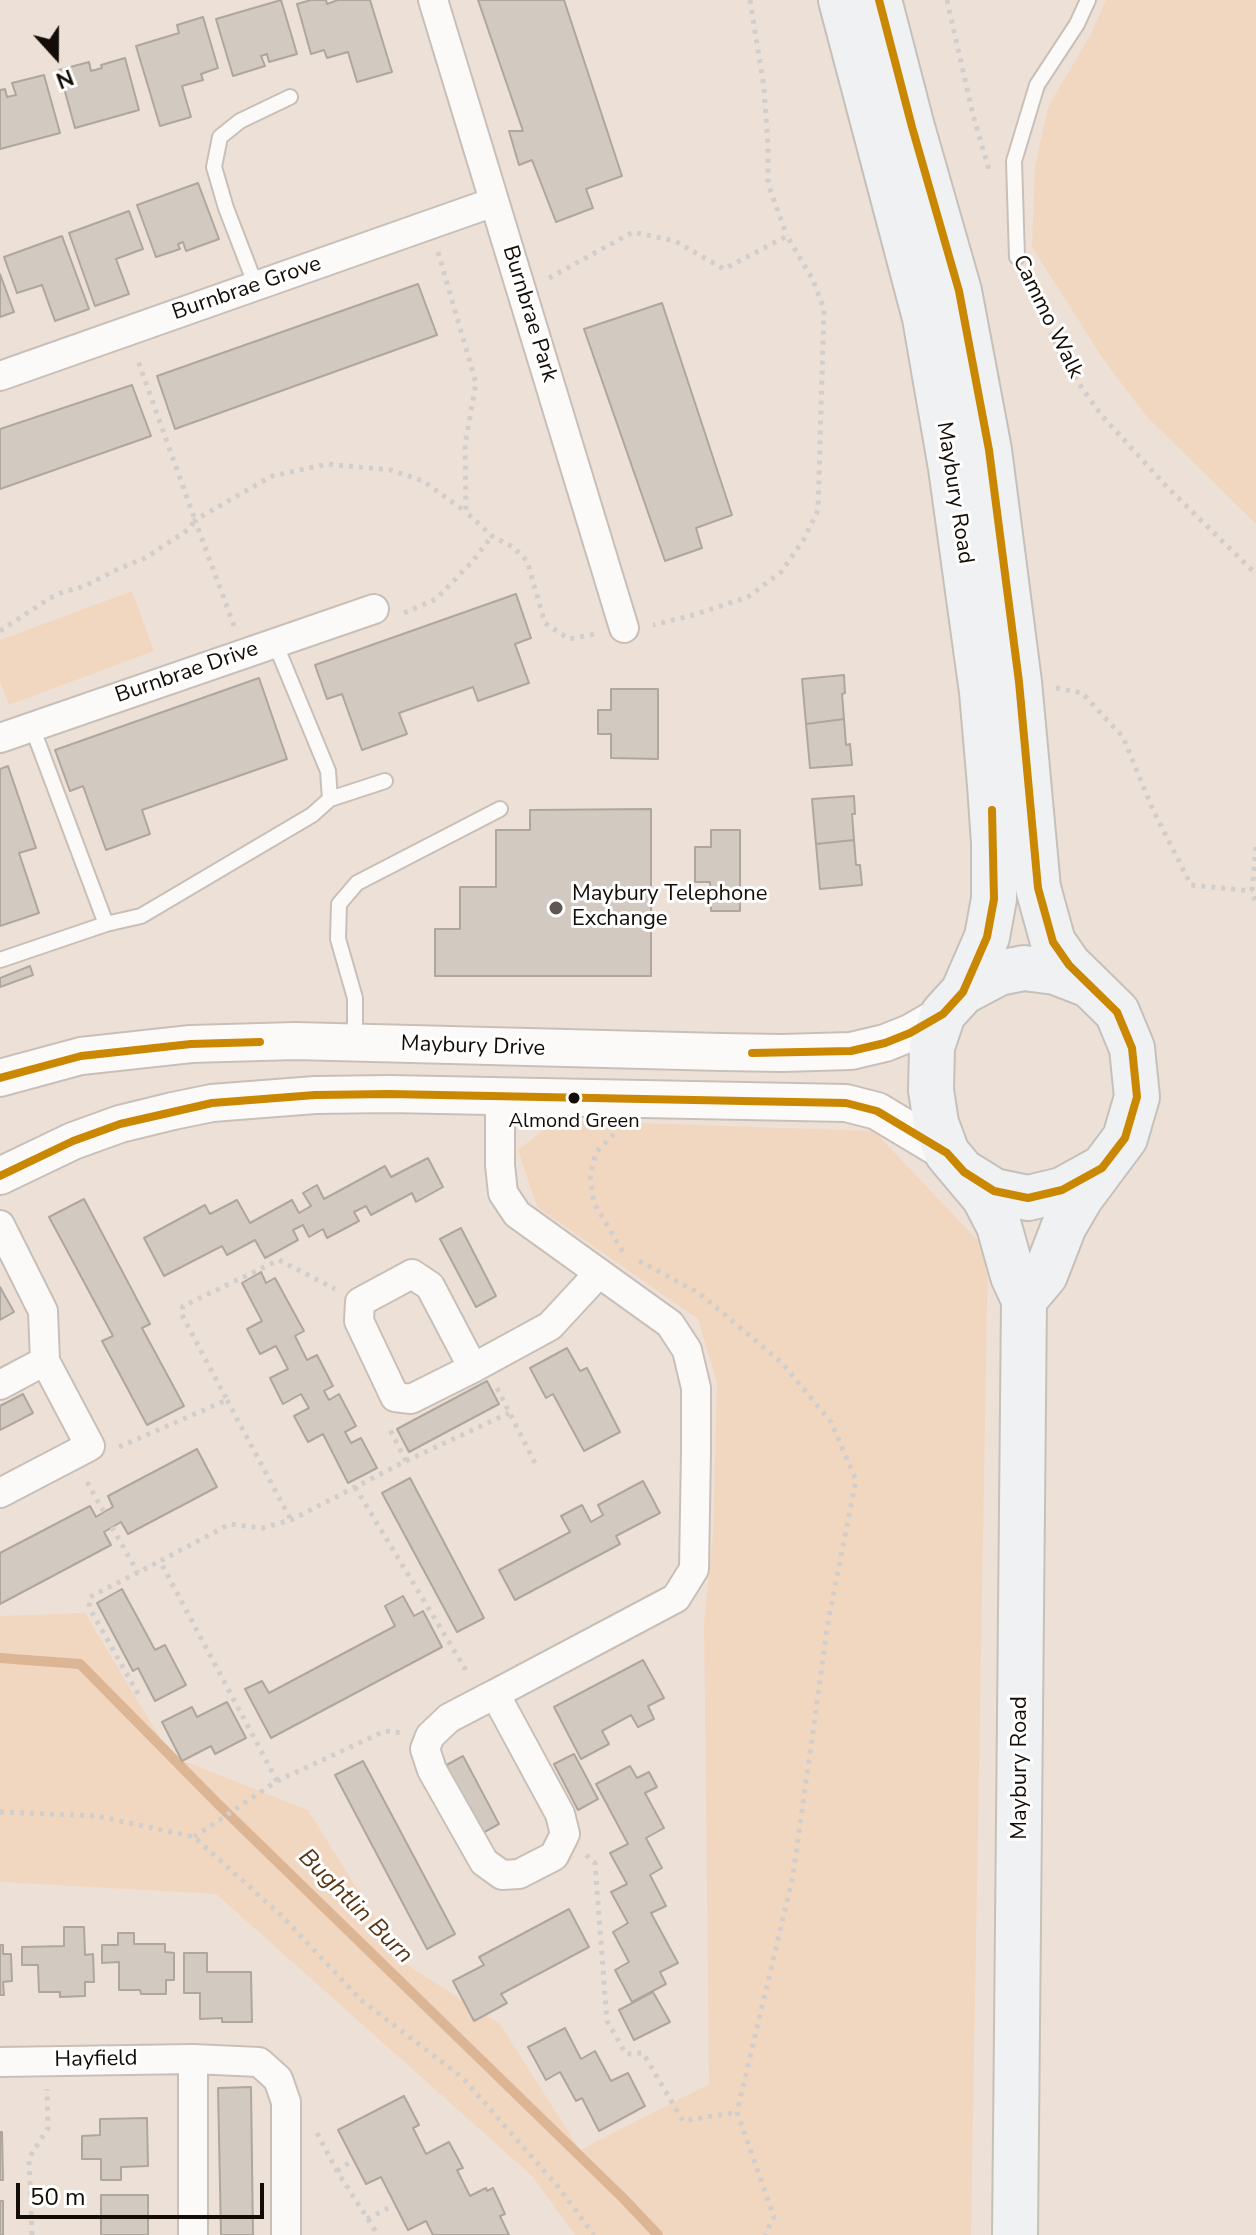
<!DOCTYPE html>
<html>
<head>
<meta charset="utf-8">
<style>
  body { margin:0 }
  #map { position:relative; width:1256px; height:2235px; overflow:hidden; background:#ede1d7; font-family:"Nunito Sans",sans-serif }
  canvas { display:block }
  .north { position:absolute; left:16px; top:16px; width:80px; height:80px; -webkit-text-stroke:6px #fff; paint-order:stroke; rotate:159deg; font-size:22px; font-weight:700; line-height:32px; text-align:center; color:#140d07 }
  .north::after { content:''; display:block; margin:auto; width:28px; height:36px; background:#140d07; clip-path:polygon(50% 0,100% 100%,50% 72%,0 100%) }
  .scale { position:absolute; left:16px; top:2183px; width:248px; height:36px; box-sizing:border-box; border:4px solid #140d07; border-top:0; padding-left:10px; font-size:24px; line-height:28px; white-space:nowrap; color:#140d07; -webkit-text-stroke:6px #fff; paint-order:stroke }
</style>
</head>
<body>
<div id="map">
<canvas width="1256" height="2235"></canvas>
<div class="north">N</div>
<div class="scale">50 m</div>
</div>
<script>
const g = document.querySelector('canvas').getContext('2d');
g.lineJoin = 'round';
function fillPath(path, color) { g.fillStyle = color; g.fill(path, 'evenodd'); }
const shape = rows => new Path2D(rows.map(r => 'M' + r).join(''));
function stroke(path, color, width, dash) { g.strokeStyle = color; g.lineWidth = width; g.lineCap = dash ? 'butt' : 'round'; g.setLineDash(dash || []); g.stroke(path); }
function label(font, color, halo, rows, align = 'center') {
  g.font = font + ' "Nunito Sans",sans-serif'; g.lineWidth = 6; g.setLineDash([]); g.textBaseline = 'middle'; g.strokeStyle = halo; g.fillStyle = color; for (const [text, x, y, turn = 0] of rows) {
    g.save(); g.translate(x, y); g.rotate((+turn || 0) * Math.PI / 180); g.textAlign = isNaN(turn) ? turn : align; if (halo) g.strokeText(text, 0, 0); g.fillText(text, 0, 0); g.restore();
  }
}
fillPath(shape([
  [1106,0,1256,0,1256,524,1146,416,1103,359,1032,247,1035,165,1049,105,1092,32],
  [132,591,154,651,9,705,0,681,0,640],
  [556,1120,874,1131,988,1251,971,2235,575,2235,532,2176,216,1894,0,1882,0,1616,85,1613,171,1756,308,1810,403,1962,500,2024,580,2150,709,2084,704,1623,713,1533,717,1383,698,1319,537,1207,518,1150]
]), '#f2d7c0');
stroke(shape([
  [0,1658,80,1664,218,1804,623,2198,658,2235]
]), '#dcb594', 10);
const building = shape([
  [281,0,297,54,269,62,267,54,261,56,265,66,233,76,216,19,281,0],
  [311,0,326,0,327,4,338,0,370,0,392,72,357,82,348,52,327,58,324,50,311,54,297,4,311,0],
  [478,0,564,0,622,176,586,189,593,208,556,222,532,160,519,165,509,131,523,131,478,0],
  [203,17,218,68,201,74,203,80,182,86,191,117,160,126,136,46,179,33,177,25,203,17],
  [125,58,139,110,75,128,59,70,89,62,91,71,102,68,101,65,125,58],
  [44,75,60,133,0,149,0,90,5,89,7,97,16,95,12,83,44,75],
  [198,183,219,239,186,251,183,242,178,244,180,249,156,257,137,205,198,183],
  [129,211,143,249,116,259,129,294,95,306,69,233,129,211],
  [62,236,89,309,55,321,42,285,17,293,4,257,62,236],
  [0,274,14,312,0,317,0,274],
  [418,284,437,335,175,429,157,376,418,284],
  [662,303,732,515,696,528,702,548,665,561,584,329,662,303],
  [132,385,151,436,0,489,0,429,132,385],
  [516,594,531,638,515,644,529,683,478,701,473,687,399,713,407,734,362,750,342,694,327,699,315,665,516,594],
  [844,675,845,693,842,694,844,719,806,724,802,679,844,675],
  [259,678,287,759,142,810,150,834,106,850,83,786,70,791,55,750,259,678],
  [611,689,658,689,658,759,611,758,611,734,598,734,598,710,611,710,611,689],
  [844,719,846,745,850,744,852,765,810,768,806,724,844,719],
  [8,766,36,848,19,853,39,913,0,926,0,769,8,766],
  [854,796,855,814,852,814,854,840,816,844,812,799,854,796],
  [651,809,651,976,435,976,435,929,460,929,460,887,496,887,496,830,530,830,530,810,651,809],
  [711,830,740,830,740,911,711,911,710,882,695,882,695,847,711,847,711,830],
  [854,840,856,865,860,865,862,885,820,889,816,844,854,840],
  [30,966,33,975,0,987,0,978,30,966],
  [428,1158,443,1187,416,1202,412,1193,371,1215,366,1206,354,1212,359,1221,327,1238,323,1229,309,1237,303,1225,293,1230,298,1240,265,1258,255,1240,227,1255,222,1246,164,1276,144,1238,205,1205,210,1214,237,1200,250,1223,292,1200,299,1213,311,1206,303,1193,317,1185,324,1199,385,1166,391,1177,428,1158],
  [84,1199,150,1324,142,1328,184,1406,147,1425,102,1341,113,1336,49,1217,84,1199],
  [461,1228,496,1296,476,1307,440,1239,461,1228],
  [261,1272,266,1283,275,1278,304,1331,295,1336,307,1360,317,1355,333,1386,324,1391,329,1400,339,1394,356,1426,345,1432,351,1443,361,1438,377,1468,348,1483,323,1434,308,1442,294,1416,309,1408,301,1394,283,1404,270,1378,288,1369,276,1346,260,1354,247,1329,262,1321,242,1283,261,1272],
  [0,1287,14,1312,0,1320,0,1287],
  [567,1348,580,1371,587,1368,620,1432,584,1451,553,1394,546,1398,530,1368,567,1348],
  [487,1381,499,1404,409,1452,397,1429,487,1381],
  [23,1394,33,1413,0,1430,0,1406,23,1394],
  [197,1449,217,1487,128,1534,121,1522,104,1532,111,1545,0,1604,0,1553,90,1506,96,1517,104,1512,113,1507,108,1496,197,1449],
  [410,1478,484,1618,457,1632,382,1493,410,1478],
  [643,1481,660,1513,616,1536,620,1544,515,1600,499,1570,570,1532,561,1516,582,1505,591,1522,603,1515,598,1505,643,1481],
  [122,1589,155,1650,165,1645,186,1685,155,1701,138,1668,133,1671,97,1603,122,1589],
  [403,1596,414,1616,423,1611,442,1647,271,1738,245,1689,262,1681,269,1693,395,1626,385,1606,403,1596],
  [643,1660,664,1698,648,1706,654,1719,638,1727,631,1715,602,1731,609,1744,581,1759,554,1707,643,1660],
  [227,1702,246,1738,215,1754,211,1746,182,1761,162,1722,192,1707,197,1717,227,1702],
  [574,1754,598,1799,578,1810,554,1764,574,1754],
  [463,1756,499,1824,479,1835,443,1767,463,1756],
  [363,1761,455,1934,427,1949,335,1775,363,1761],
  [630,1766,637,1778,649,1772,657,1787,645,1793,664,1828,646,1838,662,1868,650,1875,666,1906,651,1913,678,1963,660,1972,666,1984,632,2002,615,1970,629,1962,613,1932,628,1923,611,1892,627,1884,610,1853,628,1844,596,1784,630,1766],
  [569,1909,589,1947,501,1994,507,2003,474,2021,453,1981,484,1965,479,1957,569,1909],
  [64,1927,84,1927,85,1955,93,1954,94,1982,85,1982,85,1996,60,1997,60,1992,39,1992,38,1965,22,1965,22,1947,64,1946,64,1927],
  [118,1933,134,1933,134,1944,165,1944,165,1952,174,1953,174,1980,166,1980,166,1994,141,1994,140,1990,119,1990,119,1962,102,1963,102,1945,118,1945,118,1933],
  [0,1945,3,1945,3,1954,11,1954,12,1981,3,1982,4,1995,0,1995,0,1945],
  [184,1953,207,1953,207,1972,251,1972,252,2022,222,2022,222,2018,200,2019,200,1993,184,1993,184,1953],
  [653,1992,670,2022,634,2040,619,2010,653,1992],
  [565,2028,581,2059,595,2051,611,2081,628,2073,645,2106,599,2131,582,2098,576,2101,560,2072,546,2080,528,2047,565,2028],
  [251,2087,253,2235,221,2235,218,2088,251,2087],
  [404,2096,419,2125,413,2128,426,2154,449,2142,463,2168,457,2170,470,2196,486,2188,487,2191,493,2188,505,2214,500,2216,509,2235,433,2235,426,2221,408,2230,381,2177,366,2184,338,2130,404,2096],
  [147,2118,148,2166,121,2167,121,2180,101,2180,101,2159,82,2159,82,2136,100,2135,100,2119,147,2118],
  [0,2132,2,2132,3,2180,0,2180,0,2132],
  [101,2195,148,2195,148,2235,101,2235,101,2195],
  [0,2201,3,2201,3,2235,0,2235,0,2201]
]);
fillPath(building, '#d2c9c1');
stroke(building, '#afa69e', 2);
const service = shape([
  [1017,257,1014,161,1037,85,1077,24,1088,0],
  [256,286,226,208,214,167,220,137,240,121,290,97],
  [330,799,385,781],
  [106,924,141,916,312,815,330,799,328,771,275,643],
  [0,960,106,924,32,727],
  [355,1043,355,998,338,939,339,904,357,883,500,809]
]);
const minor = shape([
  [433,0,624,628],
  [0,376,494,202],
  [0,738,374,609],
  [0,1225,43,1311,45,1361,90,1446,0,1493],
  [412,1274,430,1286,473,1368,411,1399,395,1397,359,1321,360,1302,412,1274],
  [473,1368,550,1326,599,1273],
  [0,1385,45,1361],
  [495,1694,676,1598,694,1569,696,1452,696,1388,687,1350,670,1324,517,1214,503,1193,500,1165,500,1096],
  [495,1694,560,1814,565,1834,554,1856,519,1874,502,1875,484,1862,432,1770,425,1749,430,1736,449,1718,495,1694],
  [0,2062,193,2059,259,2062,278,2079,286,2102,286,2235],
  [193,2235,193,2059]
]);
const tertiary = shape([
  [0,1078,81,1056,191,1044,295,1041,721,1052,782,1053,851,1051,885,1043,910,1033,943,1014],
  [0,1176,73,1141,120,1124,173,1111,212,1103,315,1095,389,1094,846,1103,877,1111,947,1153]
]);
const primary = shape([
  [841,0,925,318,951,468,982,692,990,785,994,843,994,899,987,937,963,992,943,1014,932,1047,931,1090,936,1123,947,1153,984,1197,999,1226,1013,1276,1024,1300,1015,2235],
  [879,0,912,127,959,291,989,450,1019,682,1038,888,1053,942,1069,965,1117,1012,1132,1048,1137,1097,1125,1138,1081,1197,1064,1226,1045,1275,1024,1300],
  [963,992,999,973,1024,968,1055,972,1089,985],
  [965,1173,994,1191,1028,1198,1062,1190,1100,1169]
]);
stroke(service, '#c8c0b8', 18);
stroke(minor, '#c8c0b8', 32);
stroke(tertiary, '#c8c0b8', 40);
stroke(primary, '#c5c0ba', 48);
stroke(shape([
  [750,0,764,87,768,145,768,184,787,236],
  [947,0,973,115,989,170],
  [438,252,476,383,465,445,466,512,492,536,513,547,527,561,545,623,569,639,596,634],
  [549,278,633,232,675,241,724,269,787,236,813,280,824,309,818,510,804,539,781,572,748,597,693,615,653,625],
  [1025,278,1061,355,1084,391,1103,417,1168,488,1256,574],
  [404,613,436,599,472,562,492,536],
  [234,626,195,520,272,476,327,464,391,470,423,481,466,512],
  [0,631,50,598,63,592,85,586,116,570,145,558,189,529,195,520,137,358],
  [1056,688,1082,693,1123,737,1153,810,1191,885,1252,891],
  [1256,847,1252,891,1256,903],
  [614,1134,596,1152,590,1176,594,1203,623,1252],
  [639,1261,699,1293,782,1363,831,1422,856,1480,828,1622,793,1876,737,2112,774,2217,765,2235],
  [497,1388,537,1467],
  [227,1400,291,1520],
  [119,1447,227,1400,181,1313,183,1306,279,1260,335,1289],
  [406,1461,509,1413],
  [87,1482,104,1512],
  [355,1487,469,1675],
  [112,1527,138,1573],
  [138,1694,89,1607,90,1597,160,1561],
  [277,1781,160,1561,230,1524,262,1528,291,1520,406,1461,388,1426],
  [0,1812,97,1816,194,1837,281,1915,361,2000,463,2078,559,2188,594,2235],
  [194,1837,277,1781,385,1731,401,1733],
  [586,1855,595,1863,607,2021,626,2054,643,2053,683,2121,737,2112],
  [317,2133,337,2171,378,2235],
  [337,2171,352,2161],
  [367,2219,392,2206],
  [32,2235,29,2158,48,2128,47,2089]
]), '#d2cecc', 5, [4, 6]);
stroke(service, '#fcfaf9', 14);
stroke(minor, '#fcfaf9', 28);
stroke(tertiary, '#fcfaf9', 36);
stroke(primary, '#f0f1f2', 44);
stroke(shape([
  [752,1053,851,1051,885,1043,910,1033,943,1014,963,992,987,937,994,899,992,810],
  [0,1078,81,1056,191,1044,260,1042],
  [0,1176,73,1141,120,1124,212,1103,315,1095,389,1094,846,1103,877,1111,947,1153,964,1172,994,1191,1028,1198,1062,1190,1102,1168,1125,1138,1137,1097,1132,1048,1117,1012,1069,965,1053,942,1038,888,1019,682,989,450,959,291,912,127,879,0]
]), '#ca8701', 8);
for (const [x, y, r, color] of [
  [556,908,8,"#605750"],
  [574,1098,7,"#140d07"]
]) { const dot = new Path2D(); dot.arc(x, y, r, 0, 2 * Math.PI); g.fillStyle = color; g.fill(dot); stroke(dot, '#fff', 3); }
label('20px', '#140d07', '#fff', [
  ["Almond Green",574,1122]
]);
label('22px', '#140d07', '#fff', [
  ["Burnbrae Grove",247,289,-19],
  ["Burnbrae Park",529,314,73],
  ["Cammo Walk",1047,317,64],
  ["Maybury Road",954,493,81],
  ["Burnbrae Drive",187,673,-19],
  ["Maybury Drive",473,1047,2],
  ["Maybury Road",1021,1768,-90],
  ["Hayfield",96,2060,-1]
]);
label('22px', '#140d07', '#fff', [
  ["Maybury Telephone",572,895],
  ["Exchange",572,920]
], 'left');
label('italic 24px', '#593616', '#fff', [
  ["Bughtlin Burn",355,1907,45]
]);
</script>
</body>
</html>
